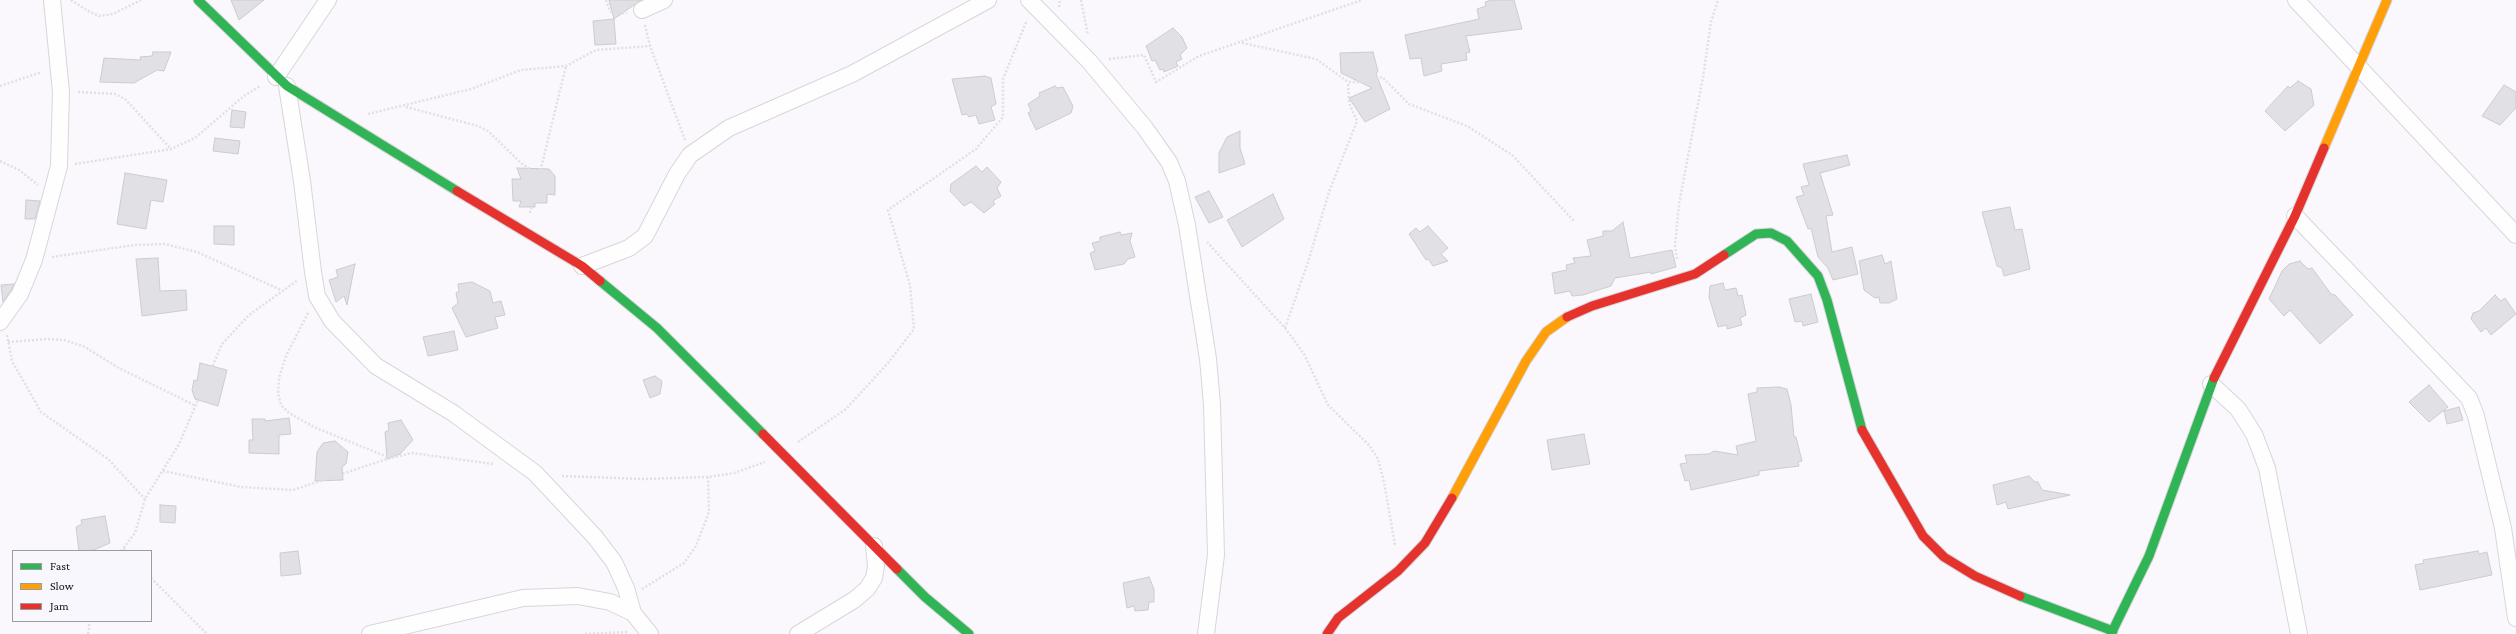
<!DOCTYPE html>
<html>
<head>
<meta charset="utf-8">
<style>
  body { margin:0 }
  #map { position:relative; width:2516px; height:634px; overflow:hidden; background:#faf8fd; font-family:"Crimson Pro",serif }
  canvas { display:block }
  .legend { position:absolute; left:12px; top:550px; width:140px; height:72px; box-sizing:border-box; background:#f9f7fe; border:1px solid #9c9ba0; margin:0; padding:5px 7px; list-style:none; font-size:12px; color:#111013 }
  .legend li { display:flex; align-items:center; gap:8px; height:20px }
  .legend b { width:20px; border:1px solid #9c9ba0 }
</style>
</head>
<body>
<div id="map">
<canvas width="2516" height="634"></canvas>
<ul class="legend">
<li><b style="height:5px;background:#30b455"></b>Fast</li>
<li><b style="height:5px;background:#ff9f0a"></b>Slow</li>
<li><b style="height:5px;background:#e5322d"></b>Jam</li>
</ul>
</div>
<script>
const g = document.querySelector('canvas').getContext('2d');
g.lineJoin = 'round';
function fillPath(path, color) { g.fillStyle = color; g.fill(path, 'evenodd'); }
const shape = rows => new Path2D(rows.map(r => 'M' + r).join(''));
function stroke(path, color, width, dash) { g.strokeStyle = color; g.lineWidth = width; g.lineCap = dash ? 'butt' : 'round'; g.setLineDash(dash || []); g.stroke(path); }
const building = shape([
  [231,0,264,0,239,20,231,0],
  [609,0,641,0,614,19,616,44,595,45,593,21,614,19,609,0],
  [1492,0,1514,0,1522,29,1466,36,1470,52,1466,53,1467,60,1441,64,1442,71,1424,76,1421,58,1410,59,1405,35,1479,19,1477,9,1486,6,1485,2,1492,0],
  [1173,28,1182,37,1187,48,1180,55,1182,59,1176,62,1178,66,1164,72,1163,69,1160,70,1155,60,1152,61,1146,46,1173,28],
  [153,52,171,52,164,71,157,70,134,83,100,82,104,58,141,60,140,57,152,56,153,52],
  [1373,52,1378,71,1376,74,1390,109,1365,122,1349,98,1372,88,1341,73,1340,53,1373,52],
  [985,76,991,78,996,104,991,107,995,120,979,124,976,115,969,117,967,114,962,115,952,79,985,76],
  [2298,81,2311,89,2314,105,2285,131,2265,111,2288,86,2290,88,2298,81],
  [2504,85,2516,92,2516,108,2500,125,2482,116,2504,85],
  [1055,86,1057,88,1063,87,1073,106,1071,113,1036,130,1028,113,1031,111,1028,104,1040,96,1039,93,1055,86],
  [232,110,246,112,244,128,230,127,232,110],
  [1240,131,1240,148,1245,164,1219,173,1219,153,1227,137,1240,131],
  [215,138,240,141,238,154,213,151,215,138],
  [1847,155,1850,165,1820,173,1833,215,1826,216,1832,252,1852,247,1858,274,1833,280,1828,268,1818,257,1811,228,1808,229,1796,197,1804,195,1801,187,1809,185,1803,164,1847,155],
  [976,166,982,172,987,167,1001,182,997,188,1001,196,993,201,995,204,984,213,971,202,964,206,950,191,951,184,976,166],
  [517,168,549,169,555,176,555,195,547,194,547,203,535,203,535,207,519,207,521,201,513,201,512,179,521,179,517,168],
  [125,173,167,180,163,202,151,200,146,229,117,224,125,173],
  [1209,191,1223,217,1209,223,1195,197,1209,191],
  [1273,194,1284,219,1242,247,1227,220,1273,194],
  [26,200,40,201,35,219,25,219,26,200],
  [2010,207,2015,230,2022,229,2030,269,2004,276,2002,268,1997,266,1982,212,2010,207],
  [1623,222,1630,258,1672,250,1676,267,1651,274,1651,272,1615,278,1611,286,1583,295,1572,296,1570,291,1555,294,1552,273,1567,270,1566,265,1575,263,1573,258,1591,256,1587,240,1603,236,1603,231,1612,231,1623,222],
  [214,226,234,226,234,245,214,244,214,226],
  [1428,226,1448,248,1441,254,1448,261,1433,266,1428,259,1426,260,1409,234,1416,228,1420,232,1428,226],
  [1120,232,1121,235,1132,233,1130,241,1135,257,1128,259,1124,264,1095,270,1090,253,1095,251,1092,243,1100,241,1100,237,1120,232],
  [1882,255,1885,264,1891,261,1897,299,1889,303,1880,303,1879,297,1875,298,1864,290,1859,261,1882,255],
  [158,258,160,291,186,290,187,310,142,316,136,259,158,258],
  [2300,261,2308,269,2312,268,2331,294,2335,295,2353,315,2320,344,2290,310,2284,316,2269,299,2282,271,2289,264,2300,261],
  [355,264,347,305,344,296,336,302,329,280,338,277,336,270,355,264],
  [472,282,490,291,493,303,501,301,505,315,495,317,498,328,466,337,452,308,458,303,456,293,459,291,458,284,472,282],
  [1723,283,1725,290,1736,288,1738,296,1742,295,1746,315,1740,318,1742,325,1727,329,1727,325,1718,327,1709,297,1710,286,1723,283],
  [14,284,12,289,3,302,1,285,14,284],
  [1811,294,1818,322,1803,326,1802,321,1795,322,1789,299,1811,294],
  [2495,295,2501,301,2505,298,2516,314,2491,335,2486,328,2481,332,2471,319,2473,313,2479,311,2495,295],
  [454,331,458,350,428,356,423,337,454,331],
  [200,363,227,370,218,406,195,399,192,390,194,380,197,381,200,363],
  [655,376,662,381,660,394,650,398,643,380,655,376],
  [2429,385,2448,407,2429,422,2409,402,2429,385],
  [1779,387,1787,389,1791,405,1794,437,1796,437,1802,461,1798,462,1799,466,1759,471,1759,475,1691,490,1689,480,1685,481,1680,464,1687,463,1685,455,1709,454,1714,451,1738,455,1736,446,1756,441,1748,394,1757,392,1757,388,1779,387],
  [2459,407,2463,420,2447,424,2444,411,2459,407],
  [289,418,291,434,279,435,279,454,249,453,249,440,253,440,252,419,265,419,265,421,289,418],
  [401,420,413,440,400,454,387,459,385,432,389,430,388,423,401,420],
  [1584,434,1590,464,1552,470,1547,440,1584,434],
  [335,441,348,452,346,464,342,467,343,480,315,481,317,452,323,443,335,441],
  [2029,476,2035,482,2038,482,2042,490,2070,495,2008,509,2006,502,1997,505,1993,485,2029,476],
  [160,505,176,506,175,523,160,522,160,505],
  [105,516,110,543,94,550,79,551,76,527,82,524,81,520,105,516],
  [298,551,301,574,281,576,280,553,298,551],
  [2478,551,2479,554,2487,552,2492,575,2420,590,2415,565,2424,563,2423,560,2478,551],
  [1149,577,1154,589,1154,602,1149,602,1148,610,1135,611,1134,606,1127,608,1123,583,1149,577]
]);
fillPath(building, '#e1e0e4');
stroke(building, '#cdcbcf', 1);
const street = shape([
  [1029,0,1089,61,1145,128,1169,162,1177,181,1187,225,1208,359,1212,404,1216,555,1206,634],
  [2296,0,2516,235],
  [642,10,664,0],
  [276,77,328,0],
  [287,86,302,181,313,272,317,296,332,321,376,366,453,413,535,473,595,537,614,562,626,588,633,613],
  [2295,216,2469,398,2476,416,2503,528,2516,618],
  [582,266,629,248,645,236,677,174,690,155,729,128,852,74,988,0],
  [0,322,20,294,34,260,59,166,61,92,52,0],
  [2211,384,2238,409,2254,434,2267,468,2299,634],
  [370,634,523,598,578,596,610,602,633,613,650,634],
  [798,634,854,600,867,589,874,578,876,566,874,546]
]);
const fast = shape([
  [198,0,287,86,457,191],
  [1724,255,1756,234,1771,233,1787,241,1818,276,1827,300,1862,430],
  [600,281,657,328,763,434],
  [897,569,925,597,969,634],
  [2020,596,2113,631],
  [2111,634,2149,556,2214,378]
]);
const slow = shape([
  [2324,148,2387,0],
  [1452,498,1526,361,1546,332,1567,317]
]);
const jam = shape([
  [457,191,582,266,600,281],
  [1567,317,1592,306,1695,274,1724,255],
  [2214,378,2295,216,2324,148],
  [1862,430,1923,536,1944,557,1975,576,2020,596],
  [763,434,897,569],
  [1327,634,1338,618,1398,571,1425,543,1452,498]
]);
stroke(street, '#d7d6da', 18);
stroke(fast, '#d7d6da', 11);
stroke(slow, '#d7d6da', 11);
stroke(jam, '#d7d6da', 11);
stroke(shape([
  [71,0,88,11,99,16,113,14,141,0],
  [606,0,610,11,616,13,627,13],
  [1081,0,1088,35],
  [1059,7,1060,0],
  [645,25,650,46,685,140],
  [1238,42,1316,59,1348,82,1370,82,1382,77,1409,104,1467,126,1512,155,1574,221],
  [1109,59,1144,55,1156,82,1199,56,1362,0],
  [0,86,42,72],
  [78,92,115,94,125,99,171,149],
  [406,107,478,126,488,131,521,163,540,176],
  [368,114,471,89,521,70,566,66,596,50,650,46],
  [0,161,19,170,38,185],
  [75,164,171,149,195,138,244,96,260,86],
  [530,213,566,66],
  [1207,242,1285,328,1304,354,1328,405,1369,445,1378,459,1384,482,1395,545],
  [52,257,134,245,165,244,197,252,281,290],
  [1677,259,1675,246,1679,204,1703,77,1711,22,1718,0],
  [308,313,286,356,279,378,278,393,281,405,289,413,314,427,390,458],
  [1285,328,1308,262,1329,192,1357,121,1349,103,1348,82],
  [7,335,12,361,41,412,108,459,145,499],
  [8,342,47,339,64,340,85,347,117,367,196,406],
  [798,442,846,409,888,363,914,329,910,285,888,210,976,149,1003,117,1003,79,1027,20],
  [163,471,241,487,293,490,387,459,412,453,493,464],
  [562,476,642,479,708,477,734,473,765,462],
  [124,548,127,551],
  [121,551,135,533,145,499,179,444,222,344,249,315,298,280],
  [151,578,207,634],
  [642,589,684,563,696,546,709,512,708,477],
  [88,634,90,621],
  [585,634,627,632]
]), '#e0e0e1', 2.5, [2, 2]);
stroke(street, '#fefeff', 16);
stroke(fast, '#30b455', 9);
stroke(slow, '#ff9f0a', 9);
stroke(jam, '#e5322d', 9);
</script>
</body>
</html>
